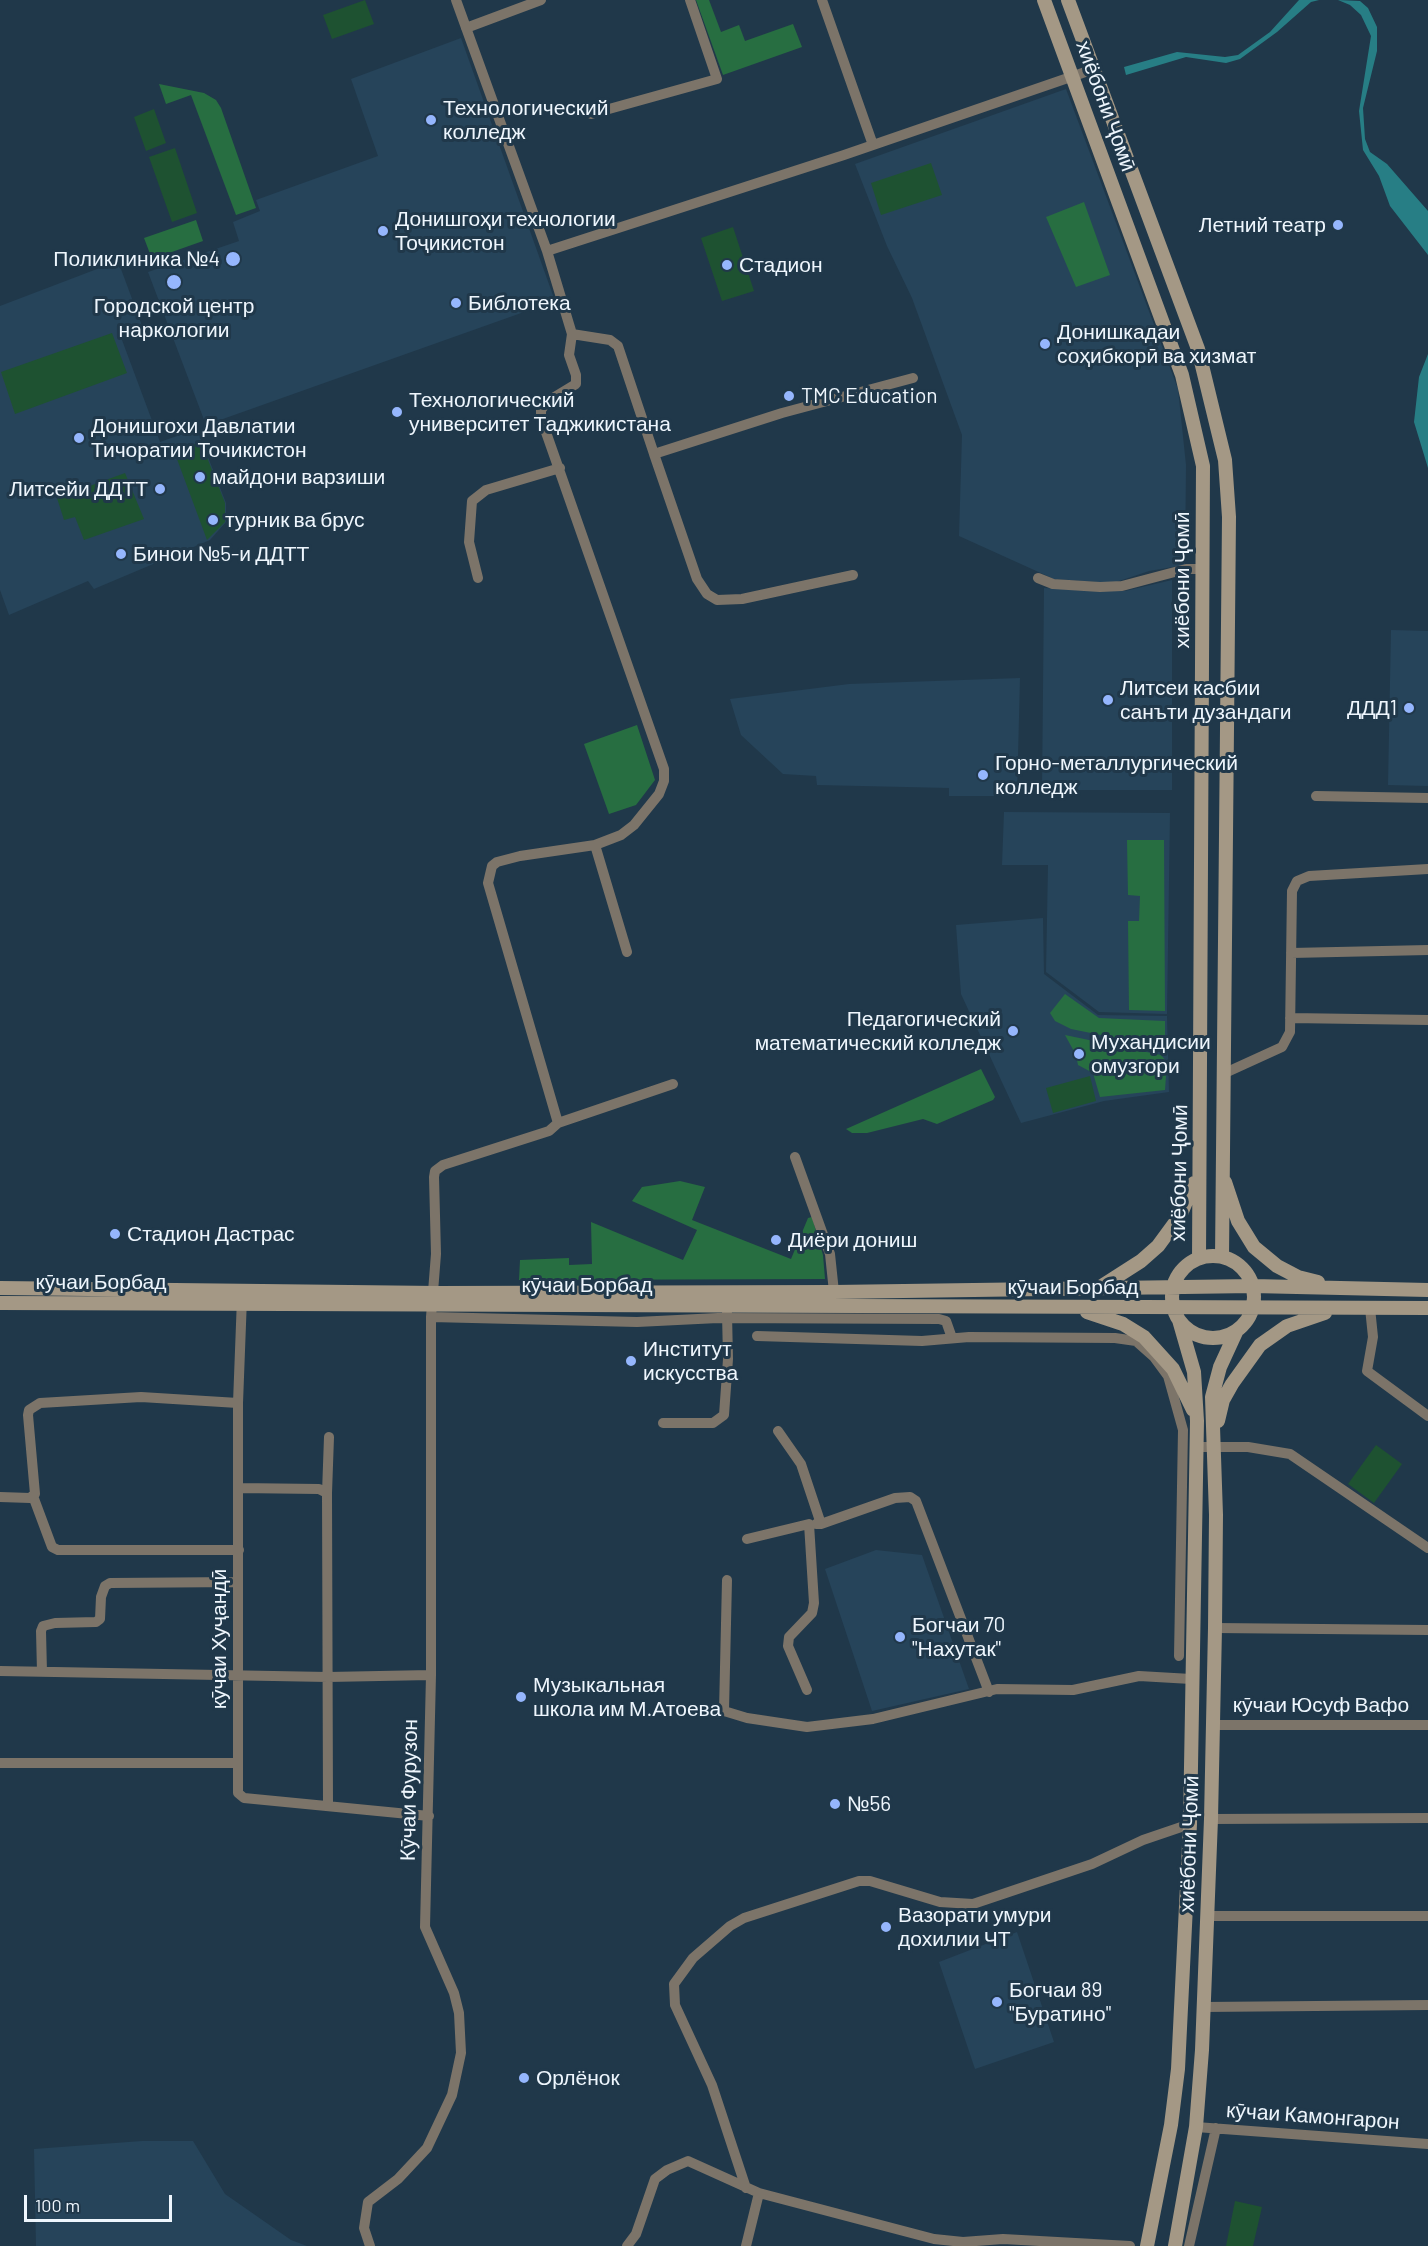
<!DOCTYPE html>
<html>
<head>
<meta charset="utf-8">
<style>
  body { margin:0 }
  #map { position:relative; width:1428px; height:2246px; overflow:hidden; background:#20384a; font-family:Barlow,sans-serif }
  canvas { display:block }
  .scale { position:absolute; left:24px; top:2195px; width:148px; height:27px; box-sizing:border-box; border:3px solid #eef6fd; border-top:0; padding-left:8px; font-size:18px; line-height:21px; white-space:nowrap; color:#eef6fd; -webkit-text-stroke:4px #20384a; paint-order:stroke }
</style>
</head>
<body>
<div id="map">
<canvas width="1428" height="2246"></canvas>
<div class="scale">100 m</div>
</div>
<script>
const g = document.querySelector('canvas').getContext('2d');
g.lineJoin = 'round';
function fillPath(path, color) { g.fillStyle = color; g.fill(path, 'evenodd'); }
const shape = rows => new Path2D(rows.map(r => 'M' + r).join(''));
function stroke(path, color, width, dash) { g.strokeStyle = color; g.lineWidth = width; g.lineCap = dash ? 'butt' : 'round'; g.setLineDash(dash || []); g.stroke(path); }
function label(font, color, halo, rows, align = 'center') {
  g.font = font + ' Barlow,sans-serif'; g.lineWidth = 6; g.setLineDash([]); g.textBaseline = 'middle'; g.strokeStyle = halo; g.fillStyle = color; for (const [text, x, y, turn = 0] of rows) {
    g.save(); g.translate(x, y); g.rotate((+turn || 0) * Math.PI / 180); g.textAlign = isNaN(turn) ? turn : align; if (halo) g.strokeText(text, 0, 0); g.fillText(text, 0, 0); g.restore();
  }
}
fillPath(shape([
  [461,38,555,301,206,425,148,272,239,241,233,222,260,211,256,200,378,156,351,79],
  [1066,89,1178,389,1186,465,1185,565,1149,571,1113,583,1054,579,959,536,962,435,912,298,887,246,855,164],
  [118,261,144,331,122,340,160,442,197,429,226,503,226,522,210,540,94,589,88,581,9,615,0,590,0,306],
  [1172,580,1172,790,1042,790,1044,588,1125,591],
  [1391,630,1428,631,1428,786,1388,785],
  [1020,678,1017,796,949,796,949,788,817,785,816,776,783,774,741,735,730,699,849,684],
  [1004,812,1170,813,1167,1014,1099,1012,1046,972,1048,865,1002,865],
  [1043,918,1044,974,1098,1015,1167,1016,1169,1092,1104,1101,1021,1123,961,994,956,925],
  [876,1550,922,1555,969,1689,872,1711,825,1569],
  [1017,1932,1054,2042,975,2069,939,1962],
  [142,2141,193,2141,225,2194,291,2240,307,2246,36,2246,34,2149]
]), '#26445a');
fillPath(shape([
  [365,0,374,24,332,39,323,15],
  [154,109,166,143,146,151,134,117],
  [175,148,197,213,172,222,149,157],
  [931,163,942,195,881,215,871,183],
  [733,227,754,291,722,301,701,238],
  [112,333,127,373,15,414,1,372],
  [201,442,225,503,225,522,207,540,174,451],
  [125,473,144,519,84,540,75,517,64,520,57,498],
  [1090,1076,1096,1101,1053,1113,1046,1088],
  [1376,1445,1402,1464,1374,1503,1348,1484],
  [1235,2201,1262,2207,1253,2246,1226,2246]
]), '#1e5231');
fillPath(shape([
  [696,0,709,0,721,32,739,25,745,41,793,24,802,47,723,75],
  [159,84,204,93,216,100,221,108,256,208,236,215,191,95,166,104],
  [1084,202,1110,275,1076,287,1046,217],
  [196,220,203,241,152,259,144,238],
  [637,725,655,780,636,805,609,814,584,744],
  [1127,840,1164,840,1165,1011,1129,1010,1128,921,1139,921,1140,896,1128,895],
  [1065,994,1099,1018,1165,1021,1165,1048,1071,1029,1055,1021,1050,1013],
  [1065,1035,1161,1055,1167,1062,1165,1090,1100,1097,1093,1073,1078,1065,1076,1055],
  [981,1069,995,1097,993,1100,937,1124,923,1119,867,1133,852,1133,846,1129],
  [680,1181,705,1187,692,1220,791,1259,808,1218,812,1217,823,1255,825,1279,519,1280,520,1260,569,1258,569,1265,592,1264,591,1222,683,1260,697,1230,632,1201,642,1187]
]), '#276e41');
fillPath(shape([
  [1299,0,1319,0,1311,2,1277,32,1240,59,1226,63,1186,57,1126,75,1124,67,1177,52,1225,57,1238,55,1270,32],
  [1338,0,1360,1,1368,8,1377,27,1377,51,1363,108,1365,139,1370,152,1387,164,1428,211,1428,255,1390,206,1379,176,1363,150,1359,111,1371,36,1361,15,1350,5],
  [1428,354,1428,468,1414,422,1419,377]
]), '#277e85');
stroke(shape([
  [456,0,547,251,844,155,1094,69],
  [822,0,873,145],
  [466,28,541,0],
  [591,114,717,79,690,0],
  [547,251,572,334,610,340,618,346,654,454,782,413,913,378],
  [572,334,569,355,576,375,576,384,548,401,541,410,541,418,664,769,664,781,659,794,634,825,621,835,595,845],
  [654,454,697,579,707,594,717,600,742,599,853,575],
  [478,578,469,542,472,501,486,490,560,468],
  [1038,578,1053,584,1100,587,1122,586,1186,569,1200,569],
  [1316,796,1428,798],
  [1291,953,1428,950],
  [1290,1018,1428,1020],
  [1225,1073,1282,1047,1290,1032,1292,891,1297,881,1309,876,1428,869],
  [558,1123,673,1084],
  [795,1157,830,1254,834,1292],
  [242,1298,238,1403,238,1793,244,1798,429,1816],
  [1370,1308,1373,1337,1367,1371,1428,1416],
  [431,1317,637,1322,718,1318,939,1319,946,1321,952,1338],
  [757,1336,922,1341,969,1337,1115,1338,1136,1341,1154,1357,1168,1376,1183,1430,1179,1656],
  [663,1423,713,1423,724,1415,728,1359,727,1313],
  [778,1431,801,1464,821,1524,816,1524],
  [1196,1447,1248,1447,1290,1454,1428,1548],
  [238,1488,319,1489,327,1493,328,1804],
  [327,1493,329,1437],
  [33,1496,52,1547,58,1550,239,1550],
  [0,1497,30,1498,35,1494,28,1415,29,1410,40,1403,141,1397,238,1403],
  [821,1524,895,1498,910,1497,916,1501,989,1692],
  [747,1539,809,1524,814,1603,812,1613,789,1637,788,1646,807,1690],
  [727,1580,724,1711,747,1718,807,1727,873,1719,997,1689,1073,1690,1139,1676,1191,1679],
  [1215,1628,1428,1630],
  [0,1671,328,1677,431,1675],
  [42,1672,41,1631,43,1626,55,1623,96,1622,100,1619,101,1597,105,1586,110,1583,238,1582],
  [1213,1725,1428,1725],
  [0,1763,238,1763],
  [1211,1819,1428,1818],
  [1207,1916,1428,1916],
  [1203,2007,1428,2005],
  [1196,2127,1428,2144],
  [746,2188,712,2085,675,2005,674,1984,693,1958,730,1926,744,1918,859,1881,870,1881,940,1902,973,1904,1092,1864,1143,1840,1190,1824],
  [370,2246,364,2228,368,2202,398,2179,427,2148,452,2095,461,2053,459,2013,454,1993,425,1927,431,1675,431,1317,436,1254,434,1177,435,1171,443,1165,549,1131,558,1123,488,883,492,866,497,862,520,856,595,845,627,952],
  [627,2246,636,2234,655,2179,667,2170,688,2161,759,2193,934,2239,963,2242,1003,2239,1130,2246],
  [746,2246,759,2193],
  [1189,2246,1216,2128]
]), '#7c7469', 10);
stroke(shape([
  [1044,0,1182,375,1203,466,1199,1258],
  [1068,0,1198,349,1225,460,1229,517,1222,1257],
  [1225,1182,1238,1221,1254,1247,1277,1266,1298,1277,1318,1282],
  '1172 1297a41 41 0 1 1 82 0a41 41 0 1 1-82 0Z',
  [1102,1286,1141,1261,1158,1246,1180,1216,1194,1183],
  [0,1288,437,1293,834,1292,1253,1286,1428,1290],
  [0,1303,1428,1308],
  [1087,1312,1123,1324,1144,1337,1173,1369,1193,1410],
  [1218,1421,1223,1400,1232,1384,1260,1345,1287,1326,1325,1313],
  [1147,2246,1171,2125,1178,2069,1190,1824,1197,1421,1194,1372,1179,1320],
  [1175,2246,1196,2127,1202,2050,1211,1819,1215,1628,1216,1515,1212,1397,1220,1367,1237,1330]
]), '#a49885', 14);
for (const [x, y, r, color] of [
  [431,120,6,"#95b6fd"],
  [1338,225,6,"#95b6fd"],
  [383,231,6,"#95b6fd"],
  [233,259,8,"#95b6fd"],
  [727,265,6,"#95b6fd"],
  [174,282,8,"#95b6fd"],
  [456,303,6,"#95b6fd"],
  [1045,344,6,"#95b6fd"],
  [789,396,6,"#95b6fd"],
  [397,412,6,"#95b6fd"],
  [79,438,6,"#95b6fd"],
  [200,477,6,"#95b6fd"],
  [160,489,6,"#95b6fd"],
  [213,520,6,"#95b6fd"],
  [121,554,6,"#95b6fd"],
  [1108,700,6,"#95b6fd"],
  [1409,708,6,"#95b6fd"],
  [983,775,6,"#95b6fd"],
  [1013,1031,6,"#95b6fd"],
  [1079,1054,6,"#95b6fd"],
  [115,1234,6,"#95b6fd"],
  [776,1240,6,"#95b6fd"],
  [631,1361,6,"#95b6fd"],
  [900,1637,6,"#95b6fd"],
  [521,1697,6,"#95b6fd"],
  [835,1804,6,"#95b6fd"],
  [886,1927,6,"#95b6fd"],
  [997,2002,6,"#95b6fd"],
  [524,2078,6,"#95b6fd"]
]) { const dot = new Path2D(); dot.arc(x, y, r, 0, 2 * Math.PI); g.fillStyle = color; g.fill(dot); stroke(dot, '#20384a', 2); }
label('21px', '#eef6fd', '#20384a', [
  ["хиёбони Ҷомӣ",1106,106,70],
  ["хиёбони Ҷомӣ",1182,580,-90],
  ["хиёбони Ҷомӣ",1179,1173,-89],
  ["кӯчаи Борбад",101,1282],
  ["кӯчаи Борбад",587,1285],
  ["кӯчаи Борбад",1073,1287],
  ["кӯчаи Хуҷандӣ",219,1639,-90],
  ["кӯчаи Юсуф Вафо",1321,1705],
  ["Кӯчаи Фурузон",409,1790,-89],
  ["хиёбони Ҷомӣ",1189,1844,-88],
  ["кӯчаи Камонгарон",1313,2116,4]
]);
label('21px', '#eef6fd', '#20384a', [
  ["Технологический",443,108],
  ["колледж",443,132],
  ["Донишгоҳи технологии",395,219],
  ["Тоҷикистон",395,243],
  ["Летний театр",1326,225,"right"],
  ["Поликлиника №4",220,259,"right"],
  ["Стадион",739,265],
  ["Библотека",468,303],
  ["Городской центр",174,306,"center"],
  ["наркологии",174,330,"center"],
  ["Донишкадаи",1057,332],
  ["соҳибкорӣ ва хизмат",1057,356],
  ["TMC Education",801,396],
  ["Технологический",409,400],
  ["университет Таджикистана",409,424],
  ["Донишгохи Давлатии",91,426],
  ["Тичоратии Точикистон",91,450],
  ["майдони варзиши",212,477],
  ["Литсейи ДДТТ",148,489,"right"],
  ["турник ва брус",225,520],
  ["Бинои №5-и ДДТТ",133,554],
  ["Литсеи касбии",1120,688],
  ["санъти дузандаги",1120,712],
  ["ДДД1",1397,708,"right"],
  ["Горно-металлургический",995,763],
  ["колледж",995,787],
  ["Педагогический",1001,1019,"right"],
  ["математический колледж",1001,1043,"right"],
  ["Мухандисии",1091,1042],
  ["омузгори",1091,1066],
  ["Стадион Дастрас",127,1234],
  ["Диёри дониш",788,1240],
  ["Институт",643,1349],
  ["искусства",643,1373],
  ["Богчаи 70",912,1625],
  ["\"Нахутак\"",912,1649],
  ["Музыкальная",533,1685],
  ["школа им М.Атоева",533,1709],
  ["№56",847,1804],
  ["Вазорати умури",898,1915],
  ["дохилии ЧТ",898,1939],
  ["Богчаи 89",1009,1990],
  ["\"Буратино\"",1009,2014],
  ["Орлёнок",536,2078]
], 'left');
</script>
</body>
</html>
